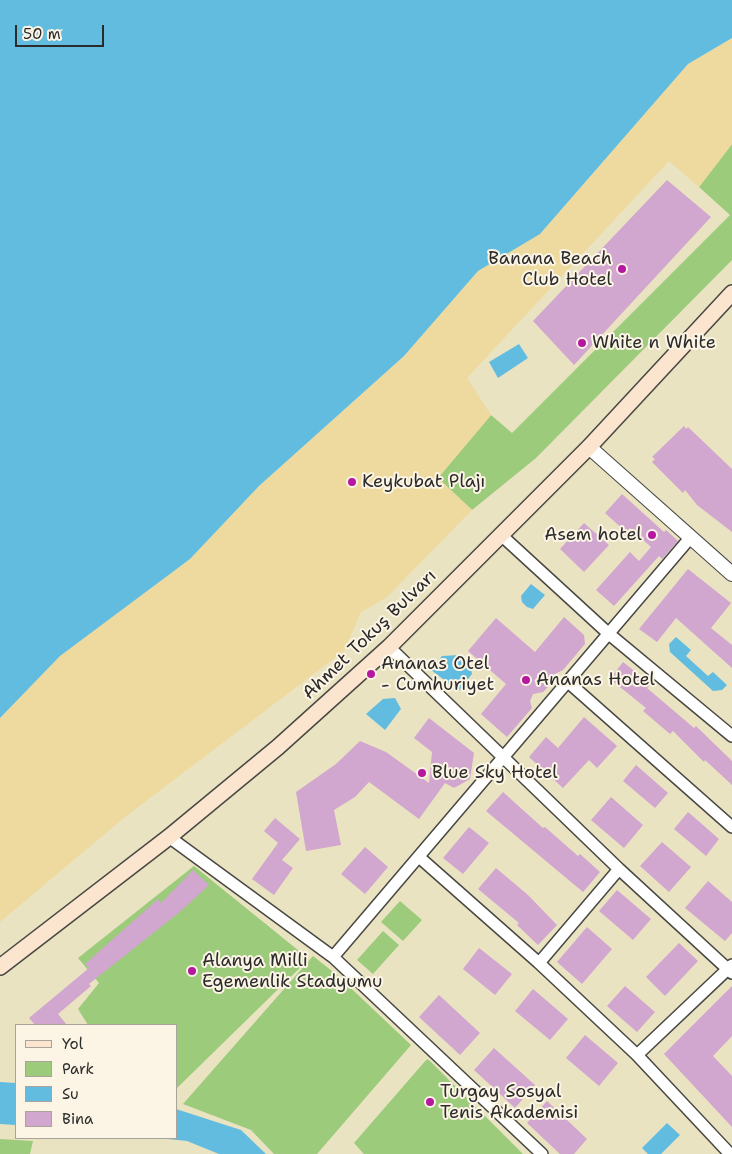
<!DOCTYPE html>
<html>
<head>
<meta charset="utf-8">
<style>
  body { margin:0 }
  #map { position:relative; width:732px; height:1154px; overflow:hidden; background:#eae3c2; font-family:"Shantell Sans",sans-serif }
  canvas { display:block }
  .legend { position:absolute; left:15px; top:1024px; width:162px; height:115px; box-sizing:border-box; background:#fcf5e5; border:1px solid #a8a49b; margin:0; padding:6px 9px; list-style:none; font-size:15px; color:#2b2b2b }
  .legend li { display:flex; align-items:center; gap:10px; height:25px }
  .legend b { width:25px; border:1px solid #a8a49b }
  .scale { position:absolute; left:15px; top:25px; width:89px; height:22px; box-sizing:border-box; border:2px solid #2b2b2b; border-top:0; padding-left:6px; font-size:15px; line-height:18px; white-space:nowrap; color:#2b2b2b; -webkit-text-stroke:4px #fcf5e5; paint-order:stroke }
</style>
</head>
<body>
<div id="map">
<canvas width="732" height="1154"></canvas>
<ul class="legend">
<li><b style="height:6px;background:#fce5cf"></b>Yol</li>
<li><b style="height:14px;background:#9bcb7b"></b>Park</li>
<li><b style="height:14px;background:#62bcdf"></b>Su</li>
<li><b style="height:14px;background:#d1a6cf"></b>Bina</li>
</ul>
<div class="scale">50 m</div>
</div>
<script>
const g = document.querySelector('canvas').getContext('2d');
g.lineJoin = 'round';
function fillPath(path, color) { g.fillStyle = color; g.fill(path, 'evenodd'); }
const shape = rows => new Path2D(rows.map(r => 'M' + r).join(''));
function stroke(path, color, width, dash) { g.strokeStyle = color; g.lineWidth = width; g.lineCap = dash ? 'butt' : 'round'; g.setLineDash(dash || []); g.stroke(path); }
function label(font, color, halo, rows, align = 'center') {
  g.font = font + ' "Shantell Sans",sans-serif'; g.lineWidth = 4; g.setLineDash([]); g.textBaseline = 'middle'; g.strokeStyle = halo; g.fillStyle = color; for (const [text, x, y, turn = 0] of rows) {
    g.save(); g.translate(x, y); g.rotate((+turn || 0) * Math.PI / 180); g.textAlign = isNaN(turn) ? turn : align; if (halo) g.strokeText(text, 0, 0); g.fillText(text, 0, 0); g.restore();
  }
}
fillPath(shape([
  [732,144,732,260,536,458,472,510,438,478,491,415,512,433,730,215,699,187],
  [194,866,309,959,176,1089,176,1025,88,1025,78,1009,99,983,78,958],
  [400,901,422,920,403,941,381,922],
  [383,931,399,945,373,974,357,960],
  [313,956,337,975,411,1045,317,1154,274,1154,251,1130,183,1104],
  [427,1059,430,1061,523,1154,364,1154,354,1143],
  [0,1139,33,1141,30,1154,0,1154]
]), '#9bcb7b');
fillPath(shape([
  [732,38,732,144,699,187,669,161,467,378,491,415,438,478,472,510,386,598,361,612,344,651,125,817,0,922,0,718,60,656,190,559,259,486,404,356,478,271,540,234,688,64]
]), '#eeda9e');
fillPath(shape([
  [0,0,732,0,732,38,688,64,540,234,478,271,404,356,259,486,190,559,60,656,0,718],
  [519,344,528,358,498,378,489,362],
  [531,584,545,595,533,609,527,607,522,602,521,596],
  [676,637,691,650,686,656,708,676,713,672,727,685,722,690,713,691,670,652,669,644],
  [460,655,470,663,472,674,459,691,431,670,442,656],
  [395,698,401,709,385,730,366,714,383,699],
  [0,1082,16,1083,16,1125,0,1124],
  [176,1109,241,1130,266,1154,219,1154,187,1141,158,1138,176,1138],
  [667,1123,680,1135,661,1154,648,1154,642,1148]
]), '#62bcdf');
fillPath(shape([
  [667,180,711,217,574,365,533,321],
  [684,426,686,429,688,427,732,469,732,532,697,505,685,490,683,493,652,462,655,459,652,457],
  [622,494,664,532,666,530,678,541,662,559,659,556,614,606,596,590,630,552,639,561,651,547,630,528,626,532,605,513],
  [584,523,609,545,584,572,560,549],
  [688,569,731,603,711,628,732,645,732,668,676,618,657,642,639,629],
  [564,617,584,635,585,644,563,670,549,677,549,686,543,692,533,694,530,701,532,708,507,737,481,714,506,684,468,651,496,618,535,652],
  [623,662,651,684,647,688,694,728,696,726,732,761,732,785,705,760,704,762,673,731,670,734,643,711,646,708,610,679],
  [584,717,617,746,597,768,589,760,563,788,529,757,546,737,558,748],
  [429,718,474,753,470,779,454,788,445,783,419,819,369,782,355,797,334,810,341,845,306,851,296,792,336,764,360,741,386,752,429,783,432,752,414,738],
  [636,765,668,793,655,808,623,781],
  [503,792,543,828,545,827,578,856,580,854,600,872,583,892,486,811],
  [611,797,643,825,624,848,591,820],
  [688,812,719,839,706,856,674,829],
  [275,818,300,839,282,860,293,868,274,895,252,879,278,843,264,831],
  [469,827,489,843,463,874,443,858],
  [662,842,691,867,669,892,640,866],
  [365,847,388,867,365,894,341,874],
  [496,868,528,895,557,925,538,945,517,925,519,923,478,889],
  [193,870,209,885,181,911,89,984,91,986,58,1014,67,1025,35,1025,29,1018,89,968,85,964,158,899,161,903],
  [708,881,732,902,732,933,725,941,685,908],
  [617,890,651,919,633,940,599,911],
  [587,927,612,949,582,984,557,962],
  [679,943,698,961,665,996,646,977],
  [479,948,512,974,495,995,463,969],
  [625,986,655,1012,637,1032,607,1006],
  [732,986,732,1036,713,1056,732,1076,732,1127,664,1054],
  [533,989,568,1019,550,1040,515,1011],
  [439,995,480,1033,460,1055,419,1017],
  [585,1035,618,1063,599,1086,566,1058],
  [494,1048,535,1085,515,1108,474,1070],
  [547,1101,587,1139,574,1154,560,1154,527,1123]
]), '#d1a6cf');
const minor = shape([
  [500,534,609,634,732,736],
  [389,647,619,869,732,973],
  [568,682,732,827],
  [169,837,333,957,542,1154],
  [419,857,539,963,637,1055,730,1154],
  [333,957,690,538],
  [539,963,619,869],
  [637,1055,732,965]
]);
const tertiary = shape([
  [589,447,732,574]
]);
const secondary = shape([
  [0,967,169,837,278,747,389,647,589,447,732,293]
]);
stroke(minor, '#484742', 14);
stroke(tertiary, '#484742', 16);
stroke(secondary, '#484742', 18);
stroke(minor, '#fff', 11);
stroke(tertiary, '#fff', 14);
stroke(secondary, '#fce5cf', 15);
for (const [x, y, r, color] of [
  [622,269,5,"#b5179e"],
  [582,343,5,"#b5179e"],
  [352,482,5,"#b5179e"],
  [652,535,5,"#b5179e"],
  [371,674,5,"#b5179e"],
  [526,680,5,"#b5179e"],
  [422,773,5,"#b5179e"],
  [192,971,5,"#b5179e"],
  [430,1102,5,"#b5179e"]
]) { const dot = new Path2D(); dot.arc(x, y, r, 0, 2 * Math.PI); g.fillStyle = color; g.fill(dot); stroke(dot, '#fcf5e5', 2); }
label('18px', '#2b2b2b', '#fcf5e5', [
  ["Banana Beach",612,259,"right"],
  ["Club Hotel",612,280,"right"],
  ["White n White",592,343],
  ["Keykubat Plajı",362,482],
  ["Asem hotel",642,535,"right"],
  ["Ananas Otel",381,664],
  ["- Cumhuriyet",381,685],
  ["Ananas Hotel",536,680],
  ["Blue Sky Hotel",432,773],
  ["Alanya Milli",202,961],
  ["Egemenlik Stadyumu",202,982],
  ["Turgay Sosyal",440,1092],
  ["Tenis Akademisi",440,1113]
], 'left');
label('18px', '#2b2b2b', '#fcf5e5', [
  ["Ahmet Tokuş Bulvarı",370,635,-44]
]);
</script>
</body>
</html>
